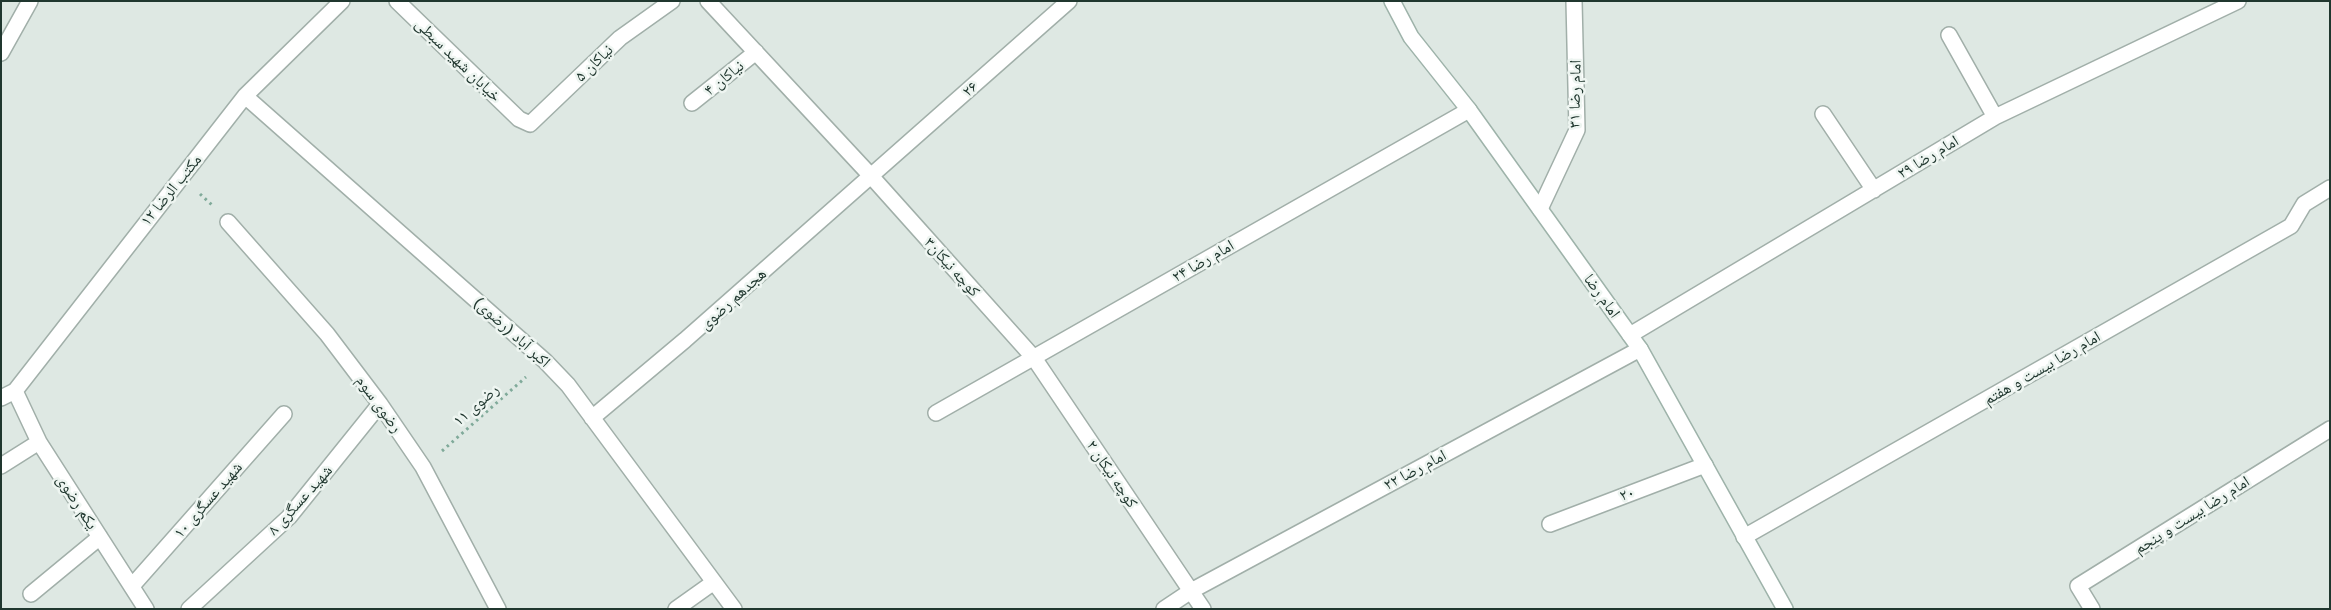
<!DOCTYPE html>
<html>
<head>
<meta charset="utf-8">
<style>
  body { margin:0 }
  #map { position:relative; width:2331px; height:610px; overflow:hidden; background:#dee8e3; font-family:"Golos Text",sans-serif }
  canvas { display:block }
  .frame { position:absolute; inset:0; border:2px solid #20372f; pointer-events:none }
</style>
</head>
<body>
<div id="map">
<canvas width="2331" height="610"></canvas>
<div class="frame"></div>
</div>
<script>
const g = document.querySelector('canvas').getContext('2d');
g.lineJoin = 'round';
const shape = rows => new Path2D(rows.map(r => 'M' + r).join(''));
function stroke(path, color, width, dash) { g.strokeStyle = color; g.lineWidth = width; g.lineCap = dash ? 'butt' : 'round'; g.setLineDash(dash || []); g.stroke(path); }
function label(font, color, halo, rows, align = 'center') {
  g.font = font + ' "Golos Text","Noto Naskh Arabic",sans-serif'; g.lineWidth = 5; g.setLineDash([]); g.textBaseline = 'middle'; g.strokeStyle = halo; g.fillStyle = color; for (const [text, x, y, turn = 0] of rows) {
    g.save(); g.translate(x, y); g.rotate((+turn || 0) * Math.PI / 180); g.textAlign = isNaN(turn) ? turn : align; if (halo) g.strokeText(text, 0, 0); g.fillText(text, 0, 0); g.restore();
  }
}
const minor = shape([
  [397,1,519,119,530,124,620,38,672,1],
  [708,1,871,176,1034,358,1203,609],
  [1949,35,1995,117],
  [1,53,30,1],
  [245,96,545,361,568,385,734,609],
  [692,103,756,52],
  [1823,114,1874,190],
  [1540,209,1577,130,1574,1],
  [228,222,327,334,380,404,423,467,498,609],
  [1630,335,1995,117,2238,1],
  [15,391,39,442,146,609],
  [1,398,15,391,245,96,342,1],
  [936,413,1469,110],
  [592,418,685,340,1069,1],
  [1,466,39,442],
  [1550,524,1705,465],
  [1744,537,2291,226,2304,204,2330,188],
  [132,586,284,414],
  [31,594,100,537],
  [189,609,289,517,380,404],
  [676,609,714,582],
  [1164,609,1191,591,1640,349],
  [2092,609,2078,586,2330,429]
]);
const secondary = shape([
  [1392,1,1411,37,1469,110,1640,349,1785,609]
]);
stroke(minor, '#a1afa9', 18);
stroke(secondary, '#9eb3aa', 18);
stroke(shape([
  [200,194,212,205],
  [442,451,526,377]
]), '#80aa9a', 3, [2.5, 4]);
stroke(minor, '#fff', 15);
stroke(secondary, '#fff', 15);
label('16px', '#20372f', '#eef5f1', [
  ["خیابان شهید سبطی",458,60,44],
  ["۵ نیاکان",594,63,-44],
  ["۴ نیاکان",724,78,-39],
  ["۲۶",970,89,-41],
  ["امام رضا ۳۱",1575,94,-89],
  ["امام رضا ۲۹",1928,157,-31],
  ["۱۲ مکتب الرضا",171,190,-51],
  ["امام رضا ۲۴",1203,261,-30],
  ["کوچه نیکان۳",952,267,48],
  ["امام رضا",1602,296,54],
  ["هجدهم رضوی",733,299,-42],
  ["اکبر آباد (رضوی)",512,332,42],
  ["امام رضا بیست و هفتم",2042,368,-30],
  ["رضوی سوم",379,404,54],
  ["۱۱ رضوی",476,405,-41],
  ["امام رضا ۲۲",1415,470,-28],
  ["کوچه نیکان ۲",1112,474,56],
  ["۲۰",1627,494,-21],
  ["۱۰ شهید عسگری",208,500,-49],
  ["۸ شهید عسگری",300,500,-48],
  ["یکم رضوی",77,502,57],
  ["امام رضا بیست و پنجم",2192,515,-32]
]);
</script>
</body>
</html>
